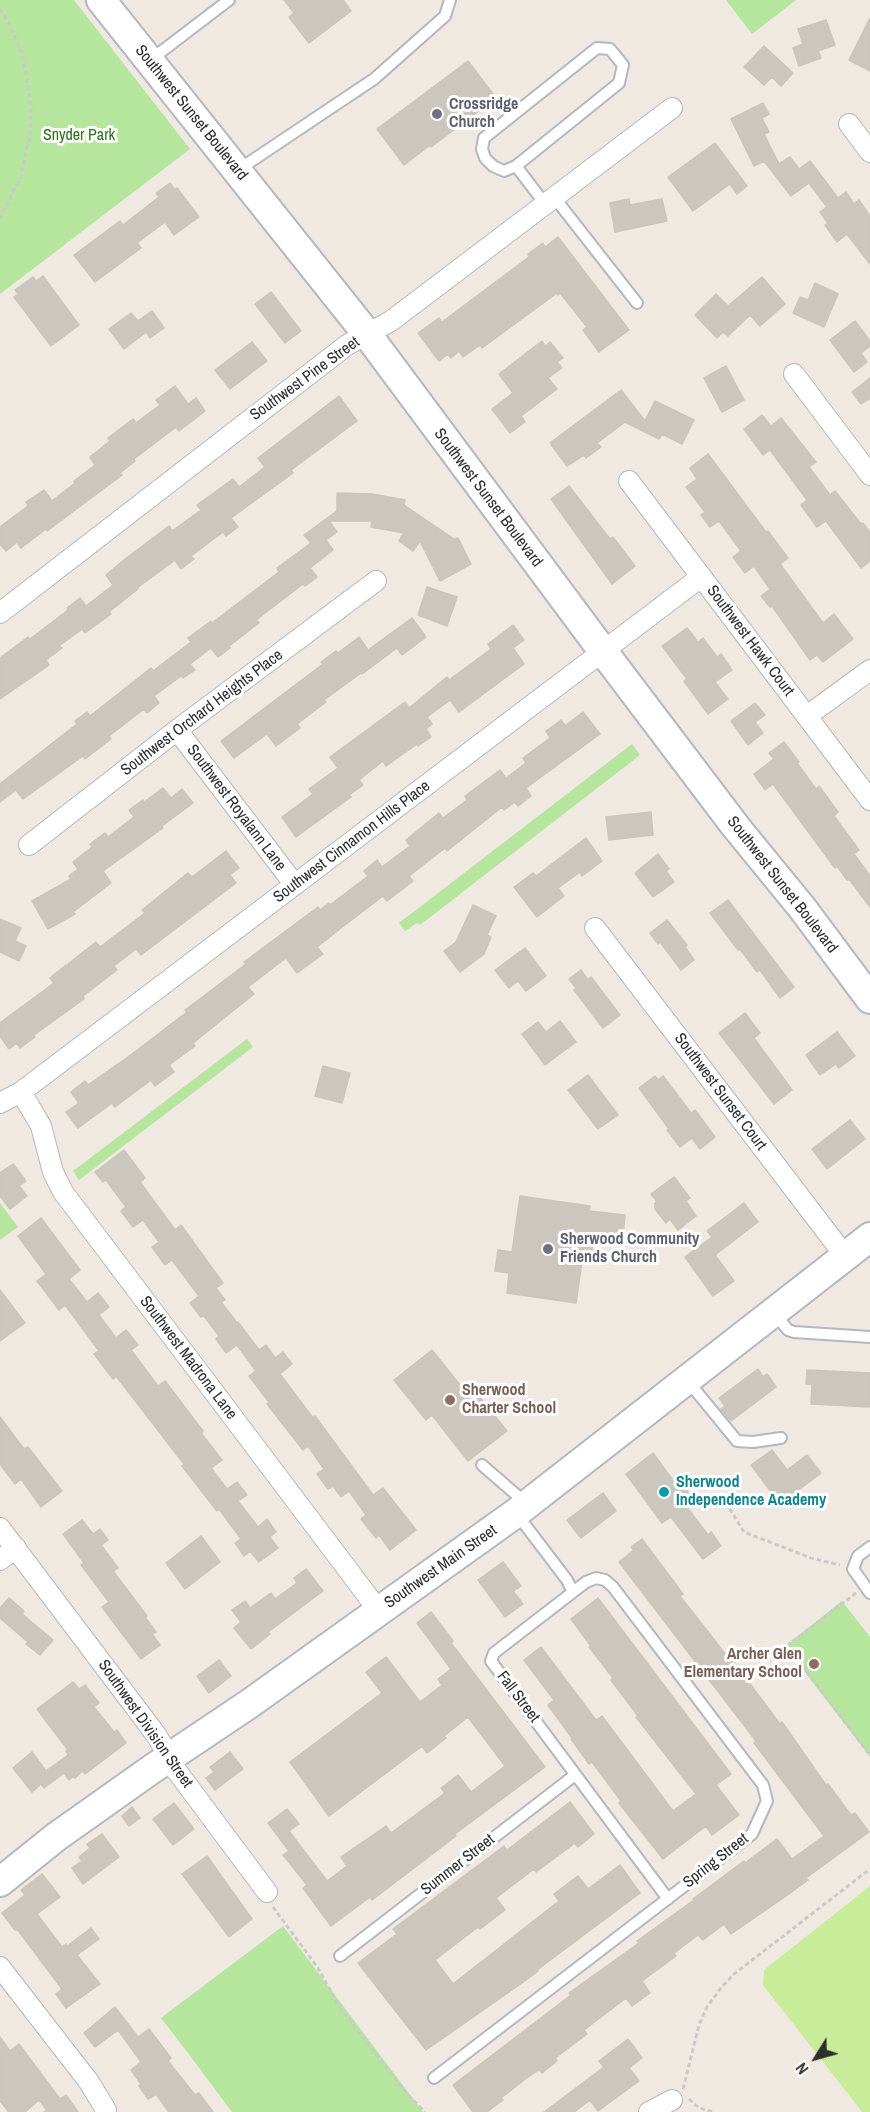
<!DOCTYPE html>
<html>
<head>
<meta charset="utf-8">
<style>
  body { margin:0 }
  #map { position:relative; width:870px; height:2112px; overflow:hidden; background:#efe9e1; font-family:"Archivo Narrow",sans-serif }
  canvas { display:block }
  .north { position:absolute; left:786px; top:2028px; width:60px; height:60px; -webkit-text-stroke:4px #fff; paint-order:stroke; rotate:233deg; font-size:16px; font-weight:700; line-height:24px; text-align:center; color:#2e2e2e }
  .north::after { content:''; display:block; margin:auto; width:21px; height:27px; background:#2e2e2e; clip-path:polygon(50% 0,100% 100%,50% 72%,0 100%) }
</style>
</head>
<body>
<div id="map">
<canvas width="870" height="2112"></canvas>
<div class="north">N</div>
</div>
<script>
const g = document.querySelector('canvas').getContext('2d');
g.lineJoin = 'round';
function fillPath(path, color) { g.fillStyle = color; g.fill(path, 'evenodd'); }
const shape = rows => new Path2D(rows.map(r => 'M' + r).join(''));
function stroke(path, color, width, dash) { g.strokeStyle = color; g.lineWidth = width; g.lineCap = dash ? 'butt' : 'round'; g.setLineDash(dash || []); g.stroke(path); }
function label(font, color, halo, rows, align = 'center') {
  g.font = font + ' "Archivo Narrow",sans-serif'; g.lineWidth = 6; g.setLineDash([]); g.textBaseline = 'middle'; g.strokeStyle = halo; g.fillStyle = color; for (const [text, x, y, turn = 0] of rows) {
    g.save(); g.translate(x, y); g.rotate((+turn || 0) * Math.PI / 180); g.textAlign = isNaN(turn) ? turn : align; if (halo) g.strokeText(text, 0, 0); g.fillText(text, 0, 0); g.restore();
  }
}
fillPath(shape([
  [0,0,74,0,190,149,0,294],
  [726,0,796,0,752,34],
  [632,744,640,755,420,925,417,923,405,931,399,923],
  [247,1039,253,1047,79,1180,73,1171],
  [0,1203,18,1227,0,1240],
  [842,1601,870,1637,870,1757,785,1646],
  [283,1926,423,2112,232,2112,185,2049,161,2018]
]), '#b6e59e');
fillPath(shape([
  [870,1886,870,2112,862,2112,763,1985,764,1970]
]), '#c9ec9a');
const building = shape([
  [284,0,343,0,351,11,309,43,289,17,294,13,284,0],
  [870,18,870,71,849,60,870,18],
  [826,20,835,45,818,51,821,58,799,66,793,48,803,44,798,29,826,20],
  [764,46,793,73,781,86,772,77,764,85,744,67,764,46],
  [468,61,496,98,431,147,430,145,404,165,377,129,468,61],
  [763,103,769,114,762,118,769,132,764,134,779,164,790,157,799,169,810,161,838,198,846,192,854,204,859,200,870,216,870,264,847,234,837,242,825,225,828,223,820,212,827,207,809,183,791,196,764,161,754,166,731,119,763,103],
  [715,143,747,186,737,194,730,184,693,211,668,177,715,143],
  [170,183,175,190,177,188,199,217,174,235,165,222,137,243,141,248,95,282,74,255,120,221,123,225,159,197,156,193,170,183],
  [629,199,630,205,662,199,667,221,615,232,610,203,629,199],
  [558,237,629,330,599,352,583,330,587,327,560,293,558,295,557,293,482,348,480,345,463,357,459,351,451,358,448,354,439,361,418,333,439,318,442,322,529,257,528,254,543,243,545,247,558,237],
  [43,276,79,325,51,346,14,297,18,294,15,290,33,277,36,281,43,276],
  [762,277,785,304,760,326,750,315,728,336,723,332,717,338,695,315,716,294,728,306,762,277],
  [815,283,838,294,824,327,793,313,800,297,808,300,815,283],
  [271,292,301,331,285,343,255,304,271,292],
  [152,311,164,328,150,338,146,332,124,349,109,329,131,313,138,321,152,311],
  [855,321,870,341,870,346,861,353,867,362,854,372,830,340,855,321],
  [542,341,545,346,550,342,563,358,557,362,562,368,548,378,557,389,521,416,525,422,510,433,492,409,513,393,499,374,542,341],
  [252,342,267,361,230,389,215,370,252,342],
  [726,366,744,400,722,412,704,378,726,366],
  [870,378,870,398,861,404,852,392,870,378],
  [175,386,188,404,196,398,205,411,179,431,176,427,134,459,135,461,120,473,122,475,47,531,46,529,21,548,17,542,6,551,0,544,0,527,28,506,26,502,44,490,52,501,75,483,74,481,95,465,90,457,110,441,108,438,133,419,136,423,160,405,156,400,175,386],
  [621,390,645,421,655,401,694,420,682,444,662,434,659,439,625,422,597,443,601,447,586,458,584,455,567,466,550,443,621,390],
  [339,396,357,421,291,470,293,473,231,518,238,527,226,536,223,532,191,556,194,559,181,569,175,560,137,588,138,589,109,612,111,614,85,633,82,629,59,646,62,648,46,660,49,665,0,699,0,658,28,637,30,639,68,610,67,608,80,598,86,606,108,589,113,585,106,575,125,559,169,526,172,531,201,510,197,505,233,479,239,487,265,467,258,458,339,396],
  [762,415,771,426,781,418,816,462,809,467,830,495,835,491,861,524,863,523,870,533,870,561,861,568,826,521,817,527,801,505,807,500,770,450,763,455,744,429,762,415],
  [708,454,766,532,768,531,788,558,780,564,823,623,834,614,853,639,823,662,817,655,810,660,772,606,770,607,761,596,770,589,754,566,745,573,733,557,741,551,719,521,710,527,701,515,705,512,686,487,697,479,690,468,708,454],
  [569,486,610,539,613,537,635,566,612,584,551,499,569,486],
  [337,493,372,494,405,500,404,505,454,539,458,538,471,564,440,581,420,541,413,551,399,541,404,533,371,527,372,521,329,521,337,532,326,540,333,550,310,568,317,577,305,586,303,584,256,620,259,623,229,646,230,648,218,657,211,648,190,664,195,670,183,678,181,676,154,696,159,703,147,713,144,709,109,736,111,739,85,759,83,756,23,799,16,790,0,802,0,784,77,724,75,721,87,712,90,716,151,668,153,671,191,642,188,638,211,621,212,623,279,572,277,568,311,543,304,535,337,511,337,493],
  [427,587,457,597,447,626,418,615,427,587],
  [412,618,426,637,402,655,397,648,362,674,361,673,324,700,326,702,297,724,300,728,276,746,267,734,234,758,221,741,323,664,321,662,336,651,338,653,359,637,368,650,412,618],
  [513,625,524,640,513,648,524,664,459,712,450,700,427,717,432,724,426,729,431,737,418,746,417,744,386,766,383,761,359,780,363,785,349,795,351,797,296,837,282,817,313,794,309,789,338,768,330,757,405,702,409,708,447,677,449,680,491,649,488,644,513,625],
  [687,628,698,642,703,638,717,657,721,654,732,670,715,682,728,699,708,714,684,681,687,679,662,646,687,628],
  [755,703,765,715,755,722,763,733,748,745,731,721,755,703],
  [583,712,600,734,526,788,531,796,518,806,515,802,504,810,502,807,447,851,445,848,409,876,413,881,387,901,383,896,345,925,317,947,323,954,297,973,286,958,248,987,254,994,193,1043,195,1046,169,1065,174,1072,155,1086,151,1080,115,1107,112,1103,78,1128,66,1112,79,1103,71,1092,85,1081,88,1085,132,1054,187,1012,185,1010,246,964,244,962,318,907,320,910,329,903,330,905,368,876,364,871,377,860,382,867,410,846,406,840,439,813,443,818,467,800,465,796,500,770,506,778,526,763,523,758,550,738,546,731,561,720,565,726,583,712],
  [784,742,799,762,797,763,816,789,819,786,838,812,834,816,859,850,854,854,870,876,870,907,849,879,847,880,837,866,835,868,773,784,765,790,754,774,774,759,769,753,784,742],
  [163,788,171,798,182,789,193,803,162,826,163,828,103,871,111,883,73,912,75,914,48,929,32,901,71,879,69,876,78,869,73,862,92,847,90,844,105,833,108,837,134,817,129,810,143,800,144,802,163,788],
  [651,812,653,835,609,840,606,817,651,812],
  [586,838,602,861,582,876,580,872,558,888,564,896,537,917,514,887,533,873,536,876,586,838],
  [226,851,239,868,230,875,236,883,141,955,136,949,114,966,117,970,83,996,84,999,34,1035,35,1037,20,1048,17,1043,9,1049,0,1036,0,1023,54,983,50,978,66,965,69,967,68,964,96,942,100,947,145,913,142,910,188,873,192,877,226,851],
  [658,854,669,869,666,871,674,882,653,897,635,873,658,854],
  [728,900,794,987,780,998,760,970,757,972,740,949,738,950,710,913,728,900],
  [473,905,496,916,487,935,491,937,484,954,460,972,444,951,456,942,473,905],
  [0,919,21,928,15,941,26,946,19,961,0,952,0,919],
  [667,920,687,945,685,947,694,960,681,970,660,942,658,944,650,933,667,920],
  [525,948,546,976,526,991,518,981,509,988,495,970,525,948],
  [581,970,588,980,591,977,620,1015,603,1028,574,990,576,988,569,979,581,970],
  [745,1013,760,1033,754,1038,792,1090,774,1104,719,1033,745,1013],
  [560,1021,576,1042,545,1065,522,1034,538,1022,546,1032,560,1021],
  [837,1032,855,1056,839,1068,836,1064,820,1075,806,1055,837,1032],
  [323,1066,350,1073,342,1103,315,1096,323,1066],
  [588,1075,618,1115,598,1129,568,1090,588,1075],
  [655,1076,658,1080,663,1076,691,1113,695,1110,715,1137,700,1149,692,1138,680,1147,667,1130,669,1129,639,1088,655,1076],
  [850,1120,865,1139,827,1169,812,1149,850,1120],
  [124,1150,145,1178,140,1182,175,1230,181,1225,223,1283,216,1288,225,1300,221,1302,237,1323,238,1322,259,1350,266,1345,275,1358,283,1352,292,1364,280,1374,313,1418,315,1416,373,1495,383,1488,416,1530,390,1550,379,1535,376,1538,361,1519,366,1515,349,1491,341,1497,333,1486,328,1489,317,1474,324,1469,308,1446,303,1450,267,1404,269,1402,249,1376,256,1371,237,1345,226,1353,216,1339,219,1336,204,1316,201,1317,190,1303,199,1296,172,1260,165,1265,152,1247,159,1242,143,1220,133,1227,121,1211,126,1207,106,1180,103,1182,95,1172,124,1150],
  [13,1164,26,1181,19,1186,27,1196,10,1209,0,1196,0,1173,13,1164],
  [674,1177,690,1198,686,1201,696,1216,678,1230,670,1219,666,1223,655,1209,655,1203,657,1202,651,1194,674,1177],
  [520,1196,590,1206,589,1211,625,1215,623,1236,594,1232,592,1250,584,1248,576,1303,507,1293,509,1273,495,1271,498,1250,512,1252,520,1196],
  [744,1203,758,1222,715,1255,734,1281,713,1296,685,1257,712,1237,707,1231,744,1203],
  [41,1218,80,1270,69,1279,87,1302,98,1293,109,1307,99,1315,116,1338,126,1330,138,1345,131,1350,158,1386,165,1381,203,1431,201,1433,222,1460,211,1468,227,1489,237,1482,247,1495,238,1501,258,1527,267,1519,276,1532,270,1537,278,1548,259,1562,250,1551,244,1556,235,1543,241,1539,219,1509,217,1511,182,1466,184,1464,116,1376,113,1379,94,1354,99,1351,65,1305,59,1310,37,1281,46,1274,18,1236,41,1218],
  [0,1290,25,1323,0,1341,0,1290],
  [432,1350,468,1395,474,1390,507,1431,468,1461,432,1415,426,1420,394,1380,432,1350],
  [758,1369,763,1377,767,1374,776,1387,731,1421,721,1409,725,1406,719,1398,758,1369],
  [807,1370,870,1373,870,1407,811,1404,812,1384,806,1384,807,1370],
  [0,1417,24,1449,28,1447,62,1491,41,1507,21,1479,15,1484,0,1464,0,1417],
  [772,1450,787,1470,807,1455,821,1473,780,1504,751,1465,772,1450],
  [653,1453,677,1486,681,1483,693,1499,686,1506,708,1535,711,1532,721,1546,703,1559,671,1517,662,1523,626,1474,653,1453],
  [603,1493,616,1511,581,1538,567,1520,603,1493],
  [82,1520,93,1534,100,1529,108,1540,101,1545,118,1568,113,1571,147,1616,145,1617,156,1632,152,1634,160,1645,141,1659,102,1607,109,1602,81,1565,84,1563,63,1534,82,1520],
  [201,1536,220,1562,185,1589,166,1563,201,1536],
  [642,1539,683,1594,680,1596,709,1633,732,1663,733,1661,780,1724,782,1722,826,1785,828,1784,851,1815,855,1813,869,1832,806,1878,808,1880,789,1894,731,1934,724,1924,703,1940,698,1935,674,1953,676,1956,642,1981,650,1993,632,2006,626,1998,584,2030,587,2034,555,2058,557,2061,542,2073,539,2070,532,2074,501,2098,503,2100,487,2112,473,2112,453,2085,571,1995,569,1993,639,1943,637,1941,694,1900,693,1899,744,1861,745,1863,777,1839,792,1859,824,1836,754,1743,756,1741,619,1562,634,1550,631,1547,642,1539],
  [503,1562,521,1586,513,1591,523,1604,505,1617,478,1580,503,1562],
  [306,1569,323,1591,268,1632,270,1634,251,1649,234,1628,241,1622,232,1610,245,1601,250,1608,271,1593,275,1599,297,1583,294,1578,306,1569],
  [9,1598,24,1611,22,1614,53,1640,40,1655,26,1644,28,1642,0,1618,0,1608,9,1598],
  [598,1598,731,1774,716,1785,739,1815,712,1835,706,1826,663,1859,619,1803,621,1801,592,1762,589,1764,571,1739,572,1738,548,1705,554,1700,524,1660,541,1647,596,1720,602,1716,673,1811,696,1794,636,1717,638,1716,611,1680,613,1678,589,1647,591,1646,571,1619,598,1598],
  [431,1612,453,1641,451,1643,545,1767,455,1834,456,1836,372,1900,370,1897,331,1926,303,1888,307,1885,283,1855,289,1851,268,1823,287,1809,299,1824,289,1831,327,1881,347,1866,341,1857,386,1826,391,1833,445,1793,441,1788,458,1775,471,1792,505,1766,468,1717,444,1736,446,1738,427,1753,422,1746,329,1816,290,1762,382,1693,366,1672,386,1657,420,1702,442,1685,438,1679,451,1669,417,1623,431,1612],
  [219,1660,231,1676,209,1693,197,1676,219,1660],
  [73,1682,79,1689,85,1685,99,1703,94,1707,114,1732,117,1730,126,1743,85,1774,83,1771,75,1778,74,1776,69,1780,64,1773,44,1788,41,1784,32,1792,13,1768,32,1752,46,1771,68,1755,66,1751,68,1750,37,1709,73,1682],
  [230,1752,243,1769,215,1790,206,1778,214,1772,210,1767,230,1752],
  [570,1802,594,1834,578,1847,575,1843,536,1872,534,1869,496,1898,505,1910,480,1929,478,1927,435,1960,453,1984,559,1901,554,1894,578,1876,588,1889,620,1865,640,1893,537,1970,538,1971,522,1983,426,2050,358,1963,397,1934,393,1929,504,1846,507,1850,570,1802],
  [174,1803,194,1829,173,1845,153,1819,174,1803],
  [132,1807,140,1818,129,1826,122,1816,132,1807],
  [102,1834,119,1857,83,1884,72,1868,82,1861,79,1857,90,1848,87,1844,102,1834],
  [207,1856,252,1919,229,1937,182,1874,207,1856],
  [42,1874,60,1897,37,1914,62,1947,66,1944,67,1946,91,1928,99,1939,77,1955,100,1984,66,2008,56,1994,62,1989,17,1929,15,1930,2,1913,25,1895,21,1890,42,1874],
  [115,2007,138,2037,149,2029,171,2058,168,2061,195,2095,199,2093,213,2112,169,2112,156,2094,148,2099,139,2086,141,2084,131,2070,141,2062,118,2030,95,2047,84,2033,115,2007],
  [0,2037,10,2051,19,2044,60,2099,66,2095,78,2112,44,2112,47,2110,39,2100,25,2112,9,2112,0,2101,0,2037],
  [628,2039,642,2058,629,2068,639,2081,598,2111,590,2100,574,2112,544,2112,604,2067,599,2061,628,2039]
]);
fillPath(building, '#cbc7bf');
stroke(building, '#cbc5ba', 1.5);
const lane = shape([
  [149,61,229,0],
  [516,166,619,83,623,65,610,49,597,48,484,138,482,149,485,158,493,166,504,171,516,166,545,204],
  [238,170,374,79,445,16,450,0],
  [554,197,637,303],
  [774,1313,788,1330,794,1332,870,1337],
  [687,1380,737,1441,753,1442,781,1438],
  [482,1465,527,1504],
  [516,1513,567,1580,573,1592,494,1653,491,1661,668,1899],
  [870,1547,858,1556,853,1569,870,1593],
  [340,1956,575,1775],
  [434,2078,752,1834,767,1801,763,1785,613,1587,605,1580,596,1578,586,1582,573,1592]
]);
const street = shape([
  [849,124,870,152],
  [794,374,870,475],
  [629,481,870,800],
  [0,613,347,345,391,321,672,108],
  [807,716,870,670],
  [177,730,295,885],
  [29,845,177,730,376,581],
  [595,928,845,1256],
  [21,1092,41,1126,53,1172,63,1192,379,1611],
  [0,1103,21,1092,701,577],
  [0,1528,157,1736,176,1770,267,1892],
  [0,1560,16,1548],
  [0,1967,89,2082,106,2110],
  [649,2112,672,2100]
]);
const secondary = shape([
  [101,0,367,334,602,650,736,827,803,909,870,999],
  [0,1882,56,1837,152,1769,249,1704,516,1513,870,1237]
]);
stroke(lane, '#b4b7c1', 14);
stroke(street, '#b4b7c1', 22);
stroke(secondary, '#b4b7c1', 32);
stroke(shape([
  [0,9,7,20,22,54,26,72,31,109,30,133,21,176,0,218],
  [722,1496,744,1532,811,1558,840,1565],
  [856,1593,787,1646,870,1755],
  [273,1907,318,1968,340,2008,407,2094,425,2112],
  [683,2089,699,2025,707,2007,721,1988,734,1974,870,1869],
  [689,2099,699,2108,713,2112]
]), '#c9c9c9', 3, [4.5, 3]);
stroke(lane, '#fff', 10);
stroke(street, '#fff', 20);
stroke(secondary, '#fff', 28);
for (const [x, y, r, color] of [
  [437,114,6,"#6b7280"],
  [548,1249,6,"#6b7280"],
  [450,1400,6,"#8d6e63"],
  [664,1492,6,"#0f9aa8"],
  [814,1664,6,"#8d6e63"]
]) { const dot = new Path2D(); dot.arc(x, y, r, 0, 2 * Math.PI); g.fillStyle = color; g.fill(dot); stroke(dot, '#fff', 2); }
label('bold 16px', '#5b616d', '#fff', [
  ["Crossridge",449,105],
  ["Church",449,123],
  ["Sherwood Community",560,1240],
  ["Friends Church",560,1258]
], 'left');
label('16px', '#2e2e2e', '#fff', [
  ["Southwest Sunset Boulevard",191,113,51],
  ["Southwest Pine Street",305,379,-36],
  ["Southwest Sunset Boulevard",488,498,53],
  ["Southwest Hawk Court",750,641,53],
  ["Southwest Orchard Heights Place",202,713,-37],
  ["Southwest Royalann Lane",236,808,53],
  ["Southwest Cinnamon Hills Place",352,842,-37],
  ["Southwest Sunset Boulevard",782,885,52],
  ["Southwest Sunset Court",720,1092,53],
  ["Southwest Madrona Lane",188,1358,53],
  ["Southwest Main Street",441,1567,-35],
  ["Fall Street",518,1697,53],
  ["Southwest Division Street",145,1724,55],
  ["Spring Street",716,1861,-38],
  ["Summer Street",458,1865,-38]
]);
label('16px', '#2c6e1b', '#fff', [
  ["Snyder Park",79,136]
]);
label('bold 16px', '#785e54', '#fff', [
  ["Sherwood",462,1391],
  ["Charter School",462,1409],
  ["Archer Glen",802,1655,"right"],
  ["Elementary School",802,1673,"right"]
], 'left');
label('bold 16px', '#0d838f', '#fff', [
  ["Sherwood",676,1483],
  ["Independence Academy",676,1501]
], 'left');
</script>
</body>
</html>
